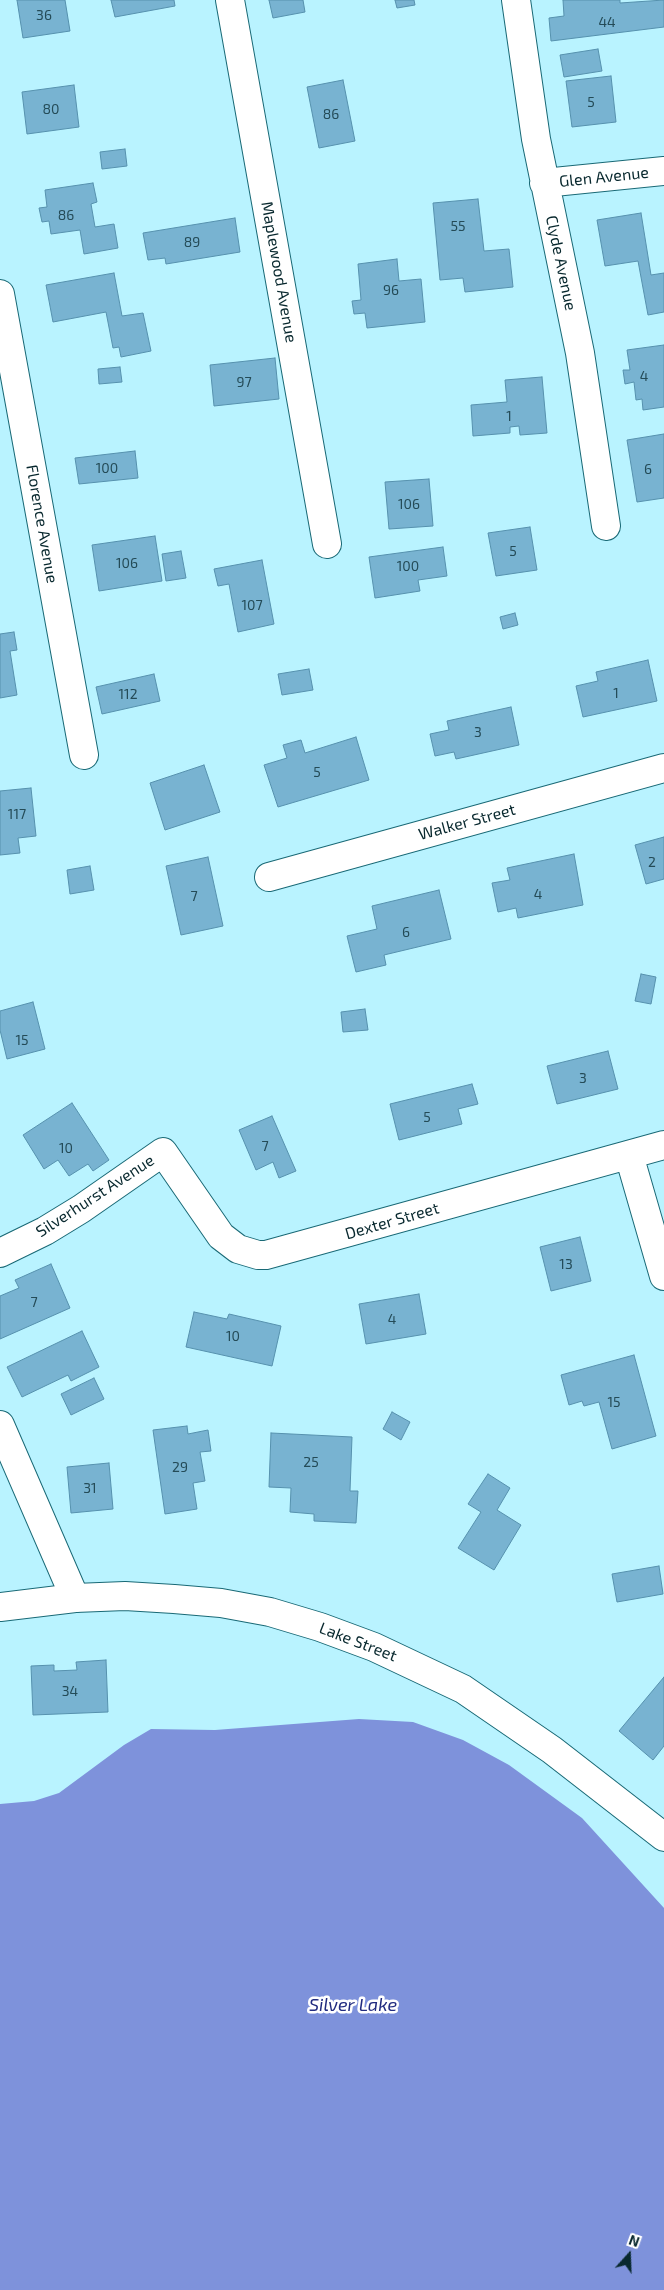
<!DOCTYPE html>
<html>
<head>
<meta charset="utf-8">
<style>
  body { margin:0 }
  #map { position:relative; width:664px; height:2290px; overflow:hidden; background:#b9f3ff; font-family:"Exo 2",sans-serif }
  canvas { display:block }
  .north { position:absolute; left:604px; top:2230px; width:50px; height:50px; -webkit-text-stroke:4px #fff; paint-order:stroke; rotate:20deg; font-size:14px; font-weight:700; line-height:20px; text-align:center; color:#08282e }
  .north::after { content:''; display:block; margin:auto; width:18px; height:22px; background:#08282e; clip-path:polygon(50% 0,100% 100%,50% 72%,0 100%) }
</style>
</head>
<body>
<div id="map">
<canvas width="664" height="2290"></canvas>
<div class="north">N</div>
</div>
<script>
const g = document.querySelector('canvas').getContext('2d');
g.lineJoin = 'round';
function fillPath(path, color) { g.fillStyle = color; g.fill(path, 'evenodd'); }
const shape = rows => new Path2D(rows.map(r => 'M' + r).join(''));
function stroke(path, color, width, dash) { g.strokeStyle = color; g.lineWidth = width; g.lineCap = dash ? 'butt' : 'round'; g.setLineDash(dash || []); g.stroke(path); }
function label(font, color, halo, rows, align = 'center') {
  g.font = font + ' "Exo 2",sans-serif'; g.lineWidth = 5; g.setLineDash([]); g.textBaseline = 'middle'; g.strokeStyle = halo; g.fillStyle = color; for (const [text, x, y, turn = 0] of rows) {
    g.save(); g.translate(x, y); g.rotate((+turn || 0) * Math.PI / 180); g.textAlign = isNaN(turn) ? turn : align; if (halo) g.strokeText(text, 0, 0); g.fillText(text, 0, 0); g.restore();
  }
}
fillPath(shape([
  [359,1719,413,1722,463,1740,509,1765,582,1818,664,1908,664,2290,0,2290,0,1804,34,1801,59,1793,124,1745,151,1729,215,1730]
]), '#7e92db');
const building = shape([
  [17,0,65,0,70,31,23,38,17,0],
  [111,0,174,0,175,6,115,17,111,0],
  [269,0,303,0,305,12,273,18,269,0],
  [395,0,414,0,415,5,397,8,395,0],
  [563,0,620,0,620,3,664,0,664,27,551,41,549,18,564,16,563,0],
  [598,49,602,71,564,77,560,55,598,49],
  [611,76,616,122,572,127,566,81,611,76],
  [343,80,355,141,319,148,307,87,343,80],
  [74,85,79,127,27,134,22,92,74,85],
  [125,149,127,166,102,169,100,152,125,149],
  [93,183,97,202,91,204,95,227,114,224,118,248,84,254,80,230,51,234,49,221,42,222,39,208,47,207,45,190,93,183],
  [478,199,484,251,509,249,513,287,465,292,463,278,440,280,433,203,478,199],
  [641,213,651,275,664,273,664,312,648,315,638,261,605,266,597,220,641,213],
  [235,218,240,252,166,264,165,258,148,260,143,233,235,218],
  [397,259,399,281,421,279,425,322,367,328,365,313,354,314,352,301,361,300,358,264,397,259],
  [114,273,122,316,143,313,151,351,121,357,119,347,113,348,106,312,53,322,46,285,114,273],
  [664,345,664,407,643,410,642,399,636,400,634,382,625,384,623,370,630,370,627,350,664,345],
  [275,358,279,399,214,406,210,365,275,358],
  [120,367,122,382,99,384,98,369,120,367],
  [542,377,547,433,520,435,519,426,510,427,510,433,473,436,471,405,507,402,505,380,542,377],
  [664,434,664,498,637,502,627,440,664,434],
  [135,451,138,478,79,484,75,458,135,451],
  [429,479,433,526,389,529,385,482,429,479],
  [530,527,537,570,496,576,488,533,530,527],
  [155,536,162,581,99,591,92,545,155,536],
  [443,547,447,576,418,580,420,591,375,598,369,557,443,547],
  [181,551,186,578,166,581,162,554,181,551],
  [262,560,274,624,238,632,229,584,218,586,214,569,262,560],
  [515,613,518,625,503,629,500,617,515,613],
  [14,632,17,650,10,651,17,695,0,698,0,634,14,632],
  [648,660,657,701,583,717,576,686,598,681,596,672,648,660],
  [309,669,313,690,282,695,278,674,309,669],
  [154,674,160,701,102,714,96,687,154,674],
  [511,707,519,745,456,759,454,752,435,756,430,734,449,730,447,721,511,707],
  [356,737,369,780,278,807,264,765,287,758,283,745,301,740,305,753,356,737],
  [204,765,220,812,165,830,150,783,204,765],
  [31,788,36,836,18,838,20,853,0,855,0,791,31,788],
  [664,837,664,879,646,884,635,845,664,837],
  [574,854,583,905,518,918,516,908,498,912,492,883,510,880,507,868,574,854],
  [208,857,223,926,181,935,166,866,208,857],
  [90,866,94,890,70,894,67,870,90,866],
  [439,890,451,939,384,955,386,965,356,972,347,936,377,929,372,906,439,890],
  [641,974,656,977,651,1004,635,1001,641,974],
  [33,1002,45,1049,7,1059,0,1030,0,1011,33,1002],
  [365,1009,368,1030,343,1032,341,1012,365,1009],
  [608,1051,618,1089,557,1104,547,1066,608,1051],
  [472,1084,478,1104,458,1109,462,1124,399,1140,390,1104,472,1084],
  [72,1103,109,1160,93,1171,88,1164,69,1176,58,1160,44,1169,23,1135,72,1103],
  [272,1116,296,1171,279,1178,273,1162,256,1170,239,1130,272,1116],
  [580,1237,591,1281,551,1291,540,1247,580,1237],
  [51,1264,70,1308,0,1339,0,1296,19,1288,15,1280,51,1264],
  [419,1294,426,1334,366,1344,359,1304,419,1294],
  [194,1312,227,1319,229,1314,281,1326,272,1366,186,1347,194,1312],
  [82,1331,99,1367,71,1381,68,1375,22,1397,7,1367,82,1331],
  [634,1355,656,1436,612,1449,599,1402,584,1406,582,1401,569,1405,561,1375,634,1355],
  [94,1378,104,1399,71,1415,61,1394,94,1378],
  [392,1412,410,1422,401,1440,383,1429,392,1412],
  [187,1426,188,1434,208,1430,211,1451,200,1452,205,1481,193,1483,197,1509,165,1514,153,1430,187,1426],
  [271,1433,352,1437,350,1491,358,1491,356,1523,314,1521,314,1514,290,1512,291,1488,269,1487,271,1433],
  [109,1463,113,1509,71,1513,67,1467,109,1463],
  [488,1474,510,1488,497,1510,521,1525,494,1570,458,1548,481,1512,468,1504,488,1474],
  [659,1566,663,1594,617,1602,612,1574,659,1566],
  [106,1660,108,1712,33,1715,31,1666,54,1665,54,1671,77,1670,76,1662,106,1660],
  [664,1677,664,1746,653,1760,619,1731,664,1677]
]);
fillPath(building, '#78b3d1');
stroke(building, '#5691ae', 1);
const street = shape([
  [230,0,327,544],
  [516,0,536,139,580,353,606,526],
  [544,183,664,171],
  [0,294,84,755],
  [269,877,664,768],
  [629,1155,664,1276],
  [0,1253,45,1231,81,1209,163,1152,221,1236,238,1249,258,1255,266,1255,664,1145],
  [0,1425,75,1598]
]);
const secondary = shape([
  [0,1607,75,1598,125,1596,174,1599,221,1603,270,1612,320,1627,374,1647,463,1689,552,1750,664,1837]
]);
stroke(street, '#196976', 30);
stroke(secondary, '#196976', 30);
stroke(street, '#fff', 28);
stroke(secondary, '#fff', 28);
label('14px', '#244b57', null, [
  ["36",44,15],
  ["44",607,22],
  ["5",591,102],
  ["80",51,109],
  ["86",331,114],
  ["86",66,215],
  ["55",458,226],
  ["89",192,242],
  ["96",391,290],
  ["4",644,376],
  ["97",244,382],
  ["1",509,416],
  ["100",107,468],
  ["6",648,469],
  ["106",409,504],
  ["5",513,551],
  ["106",127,563],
  ["100",408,566],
  ["107",252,605],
  ["1",616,693],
  ["112",128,694],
  ["3",478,732],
  ["5",317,772],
  ["117",17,814],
  ["2",652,862],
  ["4",538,894],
  ["7",194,896],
  ["6",406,932],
  ["15",22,1040],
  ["3",583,1078],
  ["5",427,1117],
  ["7",265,1146],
  ["10",66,1148],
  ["13",566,1264],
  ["7",34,1302],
  ["4",392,1319],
  ["10",233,1336],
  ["15",614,1402],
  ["25",311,1462],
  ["29",180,1467],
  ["31",90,1488],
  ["34",70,1691]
]);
label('16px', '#08282e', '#fff', [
  ["Glen Avenue",604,177,-6],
  ["Clyde Avenue",561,263,78],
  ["Maplewood Avenue",279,272,80],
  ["Florence Avenue",42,524,80],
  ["Walker Street",467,822,-15],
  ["Silverhurst Avenue",95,1196,-33],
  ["Dexter Street",392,1221,-16],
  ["Lake Street",358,1642,21]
]);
label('italic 18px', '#212b7f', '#fff', [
  ["Silver Lake",353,2005]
]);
</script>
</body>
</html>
